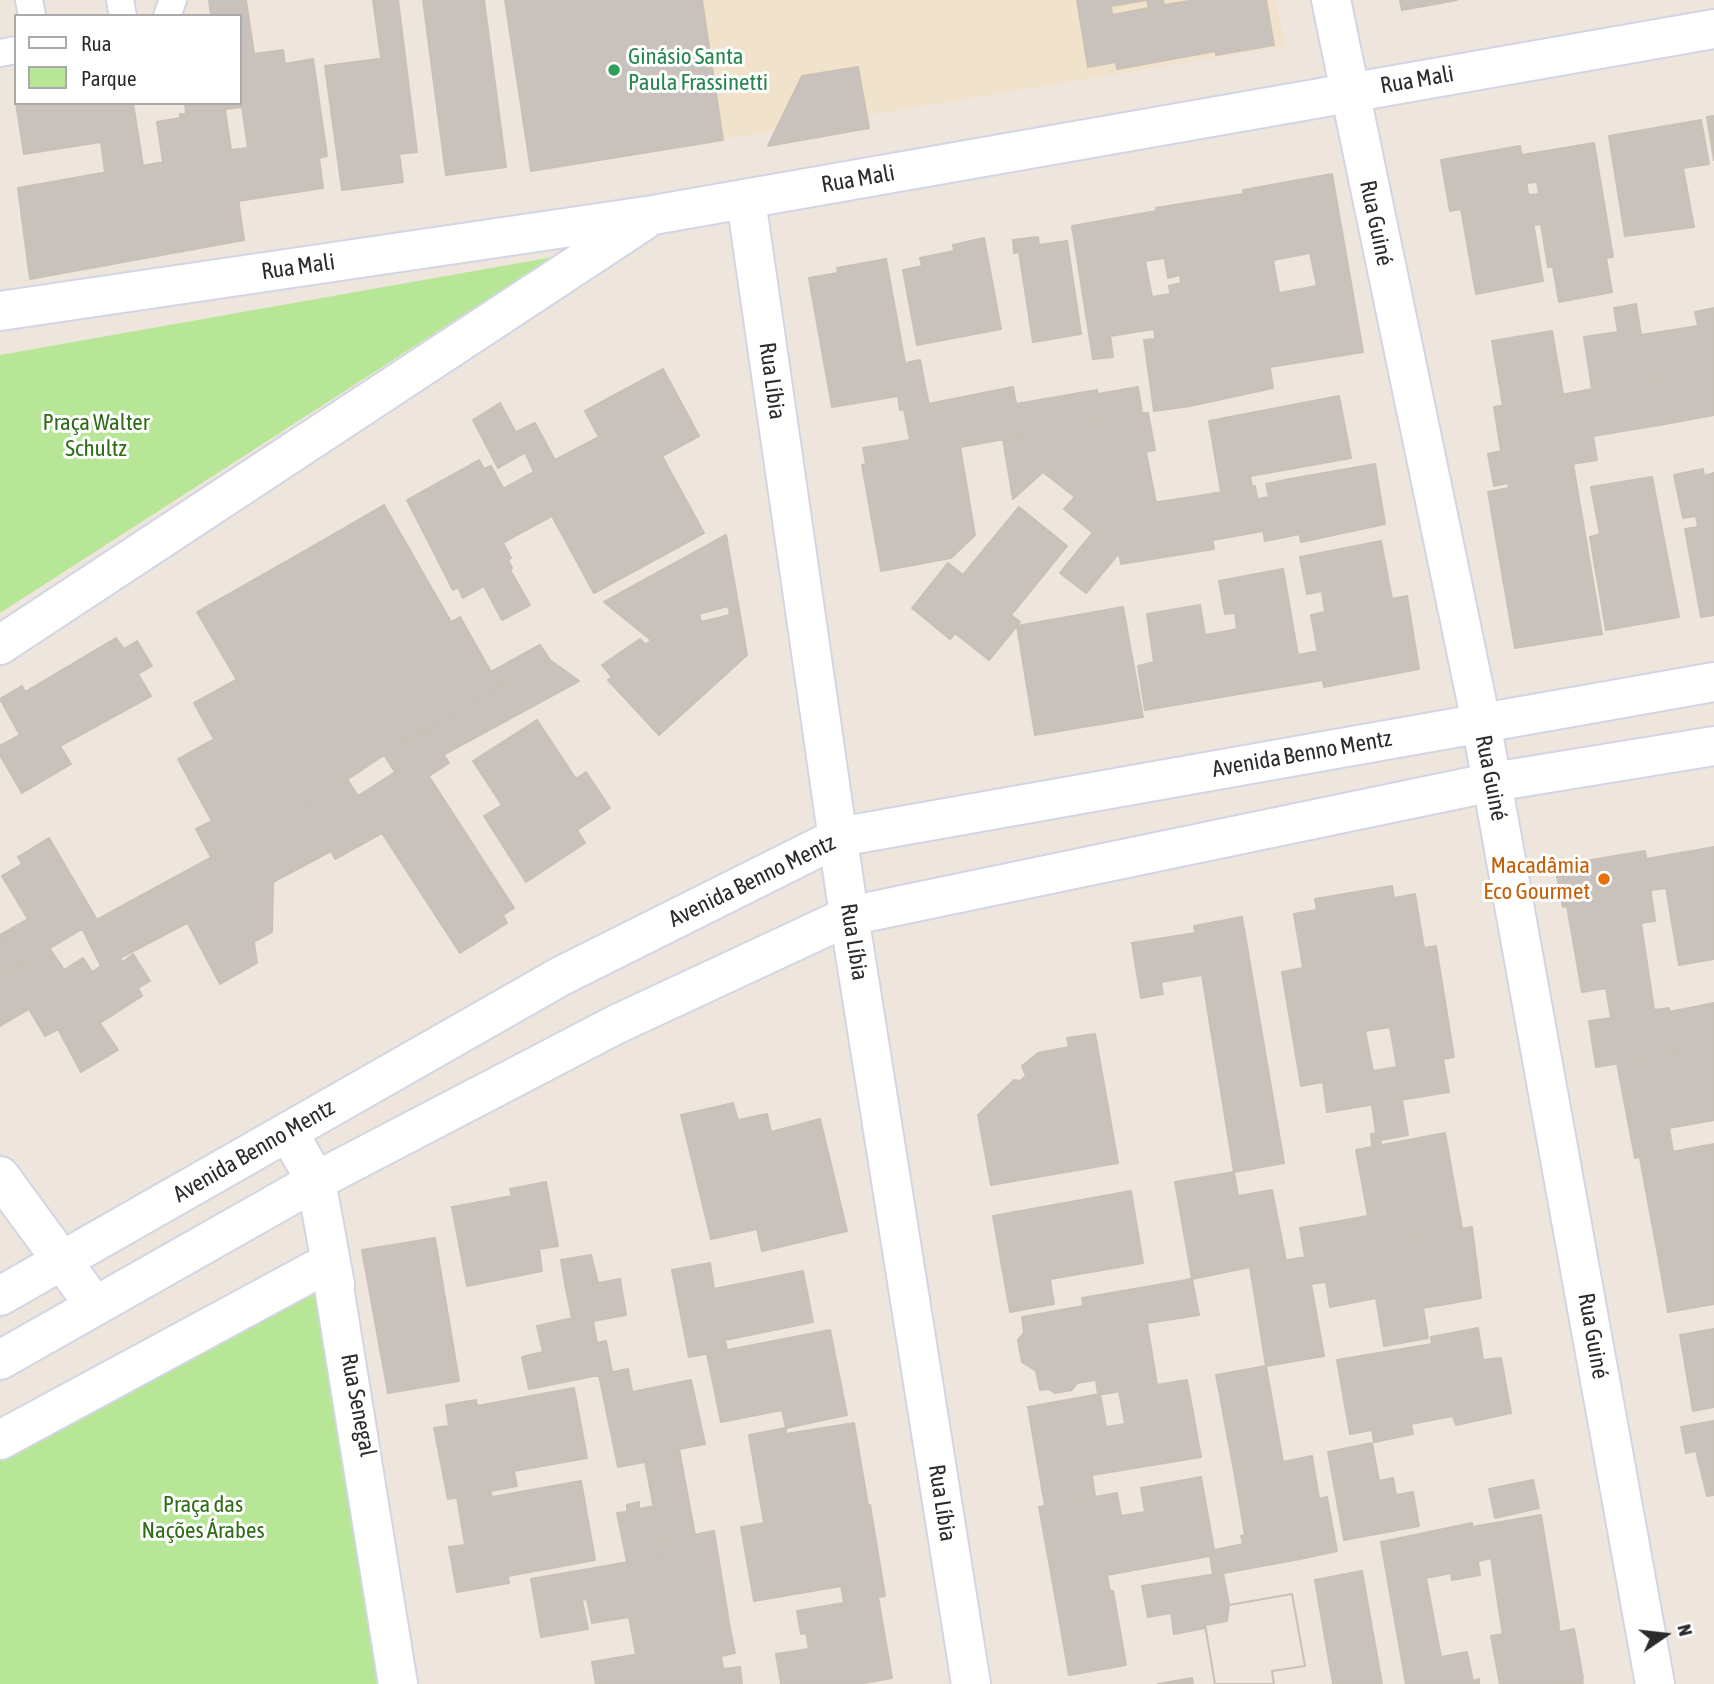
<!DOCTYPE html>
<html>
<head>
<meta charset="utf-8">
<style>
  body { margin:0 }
  #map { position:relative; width:1714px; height:1684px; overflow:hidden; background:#eee5dd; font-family:"Asap Condensed",sans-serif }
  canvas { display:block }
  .legend { position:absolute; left:14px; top:14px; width:228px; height:91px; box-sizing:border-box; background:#fff; border:2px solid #aaa; margin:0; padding:9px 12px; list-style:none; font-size:21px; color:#2b2b2b }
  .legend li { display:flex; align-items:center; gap:14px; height:35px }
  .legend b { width:35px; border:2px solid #aaa }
  .north { position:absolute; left:1630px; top:1600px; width:70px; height:70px; -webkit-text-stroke:5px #fff; paint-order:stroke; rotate:76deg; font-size:19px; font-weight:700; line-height:28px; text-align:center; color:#2b2b2b }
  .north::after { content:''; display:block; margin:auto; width:24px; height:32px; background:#2b2b2b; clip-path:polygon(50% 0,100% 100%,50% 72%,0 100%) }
</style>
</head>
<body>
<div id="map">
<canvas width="1714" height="1684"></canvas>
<ul class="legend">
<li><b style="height:9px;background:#fff"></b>Rua</li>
<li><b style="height:19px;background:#b7e796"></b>Parque</li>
</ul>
<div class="north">N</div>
</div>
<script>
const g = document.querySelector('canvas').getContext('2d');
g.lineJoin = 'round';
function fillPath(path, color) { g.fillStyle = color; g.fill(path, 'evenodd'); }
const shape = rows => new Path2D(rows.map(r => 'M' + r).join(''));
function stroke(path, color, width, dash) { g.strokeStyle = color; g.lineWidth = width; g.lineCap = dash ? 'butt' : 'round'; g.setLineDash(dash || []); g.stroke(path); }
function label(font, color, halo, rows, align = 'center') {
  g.font = font + ' "Asap Condensed",sans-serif'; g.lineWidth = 6; g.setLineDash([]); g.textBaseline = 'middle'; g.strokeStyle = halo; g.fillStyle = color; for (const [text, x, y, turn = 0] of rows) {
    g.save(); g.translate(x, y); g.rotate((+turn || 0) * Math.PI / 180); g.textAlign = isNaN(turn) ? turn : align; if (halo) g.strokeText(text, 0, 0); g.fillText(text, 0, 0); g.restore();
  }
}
fillPath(shape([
  [505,0,1276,0,1285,46,531,171]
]), '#f0e2cb');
fillPath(shape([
  [553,257,0,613,0,355],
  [330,1262,398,1684,0,1684,0,1440]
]), '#b7e796');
const building = shape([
  [209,0,246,0,254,54,283,50,285,64,313,59,327,156,319,158,323,188,238,201,231,150,248,148,242,107,225,109,224,103,240,103,240,16,211,16,209,0],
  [373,0,398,0,417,152,398,154,386,58,381,58,373,0],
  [423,0,484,0,506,167,446,175,423,0],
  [505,0,702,0,723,140,531,171,505,0],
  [1077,0,1163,0,1164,5,1195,0,1266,0,1274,45,1216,55,1216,51,1117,69,1116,62,1088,67,1077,0],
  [1147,0,1149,8,1112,15,1111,6,1147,0],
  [1400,0,1457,0,1402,10,1400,0],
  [386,58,403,182,342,190,325,66,386,58],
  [858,67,869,128,768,146,802,76,858,67],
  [16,103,133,103,143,166,105,172,101,142,24,154,16,103],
  [185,103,224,103,231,150,163,162,157,122,180,118,180,114,186,114,185,103],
  [1714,116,1714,160,1707,117,1714,116],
  [1701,120,1709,164,1683,168,1694,227,1625,236,1609,136,1701,120],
  [1594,143,1613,257,1606,258,1612,292,1559,302,1553,267,1548,267,1541,224,1534,225,1529,195,1539,194,1537,182,1527,183,1522,155,1594,143],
  [1520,146,1543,281,1476,294,1461,209,1450,211,1441,160,1520,146],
  [231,150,244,240,30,279,18,188,231,150],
  [1332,174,1363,352,1270,367,1243,190,1332,174],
  [1243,194,1273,388,1190,406,1169,286,1181,283,1180,275,1168,278,1156,208,1243,194],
  [1156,211,1164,258,1145,261,1152,297,1170,294,1190,406,1154,411,1144,340,1155,339,1154,329,1110,336,1113,357,1093,359,1072,226,1156,211],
  [1038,237,1039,245,1067,241,1081,334,1033,342,1019,252,1014,253,1013,240,1038,237],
  [984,238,1001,329,917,345,903,270,922,266,920,258,954,251,953,245,984,238],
  [1310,253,1317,286,1279,293,1273,260,1310,253],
  [886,259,905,363,920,360,938,451,866,464,863,448,910,440,904,409,900,410,898,396,832,407,809,278,838,273,837,268,886,259],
  [1636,304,1648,379,1592,389,1584,337,1618,332,1614,308,1636,304],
  [1714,308,1714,366,1648,379,1641,335,1698,326,1695,312,1714,308],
  [1552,331,1563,394,1503,406,1492,341,1552,331],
  [1714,366,1714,415,1665,424,1656,377,1714,366],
  [663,369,699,436,526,530,503,489,534,472,516,432,535,423,555,460,599,437,585,411,663,369],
  [1656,377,1665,424,1593,436,1597,460,1578,463,1566,394,1656,377],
  [1013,387,1022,436,938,451,928,404,1013,387],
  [1138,387,1142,413,1102,421,1098,394,1138,387],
  [1097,390,1102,421,1022,436,1016,404,1097,390],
  [1566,394,1578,463,1573,464,1602,634,1515,648,1488,492,1509,488,1508,483,1494,486,1488,454,1501,451,1494,407,1566,394],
  [1339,396,1351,458,1250,476,1252,486,1221,492,1209,421,1339,396],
  [500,403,526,452,498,468,473,420,500,403],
  [1142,413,1148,413,1155,450,1146,452,1156,503,1112,509,1097,422,1142,413],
  [1097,422,1043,472,1013,499,1003,439,1097,422],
  [1097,422,1112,509,1093,533,1064,509,1075,497,1043,472,1097,422],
  [960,447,975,535,951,558,881,571,862,465,960,447],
  [662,456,704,533,594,593,552,516,662,456],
  [479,460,484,469,491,466,526,530,503,543,511,558,508,560,512,568,510,570,530,605,502,620,484,586,463,598,458,587,453,590,407,500,479,460],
  [1375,464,1385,524,1301,542,1290,479,1375,464],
  [1703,469,1704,476,1714,473,1714,615,1701,617,1685,529,1698,527,1696,516,1683,518,1674,475,1703,469],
  [1652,477,1679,617,1606,630,1590,537,1600,534,1591,487,1652,477],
  [1290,479,1300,534,1265,541,1257,499,1269,497,1266,484,1290,479],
  [1255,486,1263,531,1213,540,1205,495,1255,486],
  [1205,495,1214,549,1121,564,1112,509,1205,495],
  [384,505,451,622,460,617,500,688,404,742,294,557,384,505],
  [1019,507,1067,546,1011,615,1020,622,989,660,955,633,950,639,912,608,948,563,963,575,1019,507],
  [1112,509,1119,553,1086,593,1060,573,1112,509],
  [726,535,747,655,659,735,608,680,612,677,602,665,640,639,646,645,651,640,604,602,726,535],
  [728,606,730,615,701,622,699,614,728,606],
  [1381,541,1392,599,1407,596,1419,669,1324,687,1311,615,1325,612,1322,591,1307,594,1300,557,1381,541],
  [294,557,404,742,310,804,197,612,294,557],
  [1283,569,1298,655,1318,651,1323,680,1239,694,1228,631,1237,629,1235,613,1225,614,1219,581,1283,569],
  [1200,605,1205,635,1228,631,1239,694,1145,710,1138,666,1154,662,1147,614,1200,605],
  [1123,607,1143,717,1035,735,1017,626,1123,607],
  [116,638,124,649,137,641,152,666,138,674,151,696,60,746,71,764,22,793,0,755,0,746,20,735,0,699,22,686,25,692,116,638],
  [540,645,550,660,500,688,491,672,540,645],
  [550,660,579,681,443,755,426,728,550,660],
  [236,680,310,804,211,857,196,829,212,821,178,759,214,739,194,703,236,680],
  [537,720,576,779,586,772,610,808,577,830,585,843,526,882,484,816,502,805,473,761,537,720],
  [426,728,449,763,429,776,417,758,395,772,384,755,426,728],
  [417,758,514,908,503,915,507,923,460,953,358,796,417,758],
  [347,779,382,833,335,859,331,851,273,882,272,932,254,942,257,963,220,984,166,882,310,804,347,779],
  [49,838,97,920,20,966,0,935,28,919,2,876,22,864,18,857,49,838],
  [1714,847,1714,959,1679,965,1666,888,1651,890,1646,859,1714,847],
  [1645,851,1655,921,1641,923,1654,1010,1669,1008,1676,1054,1596,1067,1589,1021,1611,1018,1606,988,1582,992,1567,906,1563,907,1555,866,1645,851],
  [166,882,187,923,120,958,123,962,133,954,150,981,138,988,142,996,100,1023,64,970,83,958,92,972,101,966,82,928,166,882],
  [1392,886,1394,898,1415,894,1424,948,1436,946,1454,1057,1443,1059,1449,1092,1327,1112,1323,1082,1301,1086,1282,972,1303,968,1294,914,1317,910,1315,899,1392,886],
  [1242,917,1284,1163,1234,1172,1194,926,1242,917],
  [1195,933,1202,975,1161,982,1163,994,1141,998,1132,943,1195,933],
  [0,936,20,966,0,978,0,936],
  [50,949,118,1050,81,1072,58,1029,45,1036,29,1009,0,1026,0,978,50,949],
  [1714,1003,1714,1047,1676,1054,1669,1012,1714,1003],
  [1390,1027,1397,1067,1373,1071,1365,1031,1390,1027],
  [1095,1034,1118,1163,991,1185,978,1115,1014,1080,1020,1081,1026,1076,1022,1066,1038,1053,1069,1047,1067,1038,1095,1034],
  [1714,1047,1714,1120,1669,1128,1673,1152,1635,1158,1617,1063,1714,1047],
  [1402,1100,1408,1135,1381,1140,1381,1145,1372,1146,1371,1134,1376,1133,1372,1105,1402,1100],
  [733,1103,738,1120,767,1114,771,1132,820,1119,847,1231,762,1251,757,1229,711,1239,681,1115,733,1103],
  [1445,1133,1462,1228,1305,1257,1300,1228,1368,1216,1356,1150,1445,1133],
  [1714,1144,1714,1239,1657,1250,1640,1158,1714,1144],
  [1234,1172,1250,1267,1192,1279,1175,1182,1234,1172],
  [546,1182,558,1246,539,1249,542,1271,467,1286,452,1207,512,1196,510,1189,546,1182],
  [1272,1190,1286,1261,1250,1267,1238,1196,1272,1190],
  [1131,1191,1143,1263,1050,1279,1054,1304,1010,1312,993,1216,1131,1191],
  [1472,1227,1481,1298,1423,1308,1428,1338,1384,1346,1376,1298,1330,1307,1326,1282,1311,1284,1324,1356,1266,1366,1250,1267,1472,1227],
  [435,1238,459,1381,388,1393,362,1250,435,1238],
  [1714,1239,1714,1304,1668,1312,1657,1250,1714,1239],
  [591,1255,598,1283,566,1289,561,1260,591,1255],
  [710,1263,714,1289,803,1271,813,1322,725,1340,727,1350,689,1357,672,1270,710,1263],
  [620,1279,626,1315,593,1321,597,1343,606,1341,612,1372,584,1378,566,1289,620,1279],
  [1192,1279,1199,1315,1147,1323,1157,1385,1098,1395,1096,1380,1077,1383,1072,1390,1055,1393,1048,1389,1040,1390,1036,1371,1022,1362,1018,1340,1024,1333,1022,1317,1083,1306,1082,1298,1192,1279],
  [573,1318,584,1378,529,1389,522,1357,543,1352,537,1326,573,1318],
  [1478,1328,1483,1360,1501,1358,1511,1413,1456,1425,1453,1416,1411,1424,1413,1434,1374,1442,1372,1430,1350,1434,1337,1360,1432,1344,1431,1337,1478,1328],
  [1714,1329,1714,1407,1693,1411,1680,1335,1714,1329],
  [830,1330,847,1415,786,1428,782,1410,721,1422,707,1354,830,1330],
  [1266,1366,1283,1462,1234,1471,1216,1375,1266,1366],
  [628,1369,645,1462,618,1467,599,1375,628,1369],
  [691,1380,705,1444,644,1456,632,1392,691,1380],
  [1187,1380,1201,1457,1092,1475,1095,1496,1045,1506,1028,1407,1100,1394,1106,1427,1125,1424,1119,1391,1187,1380],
  [574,1388,587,1458,514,1471,517,1486,448,1499,434,1428,449,1426,446,1405,476,1400,477,1406,574,1388],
  [1714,1421,1714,1495,1707,1496,1696,1451,1686,1453,1681,1427,1714,1421],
  [854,1423,868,1505,764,1523,749,1435,786,1428,786,1434,854,1423],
  [1372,1443,1379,1481,1393,1478,1396,1495,1413,1492,1419,1526,1344,1540,1328,1452,1372,1443],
  [679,1449,695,1535,660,1541,644,1456,679,1449],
  [1312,1456,1319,1499,1327,1497,1337,1551,1300,1559,1283,1462,1312,1456],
  [1283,1462,1300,1559,1213,1575,1210,1556,1107,1575,1110,1592,1056,1601,1039,1507,1117,1493,1121,1516,1145,1512,1141,1488,1201,1477,1214,1550,1243,1544,1241,1536,1245,1535,1234,1471,1283,1462],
  [1533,1480,1539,1508,1495,1518,1489,1489,1533,1480],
  [581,1481,595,1560,508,1576,509,1583,457,1592,449,1547,465,1545,457,1497,490,1490,492,1497,581,1481],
  [639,1502,639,1509,654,1506,663,1556,627,1562,617,1513,627,1512,627,1505,639,1502],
  [870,1505,885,1596,844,1603,841,1586,754,1601,741,1527,870,1505],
  [1541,1515,1559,1625,1503,1635,1491,1558,1479,1561,1472,1527,1541,1515],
  [1472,1523,1480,1575,1452,1580,1451,1573,1426,1578,1441,1657,1467,1652,1473,1681,1479,1679,1479,1684,1406,1684,1381,1542,1472,1523],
  [714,1531,729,1623,677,1632,660,1541,714,1531],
  [663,1556,680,1647,636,1654,629,1617,592,1623,587,1599,582,1600,588,1629,541,1637,531,1579,663,1556],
  [1362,1571,1382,1684,1333,1684,1315,1580,1362,1571],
  [1223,1573,1229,1605,1292,1594,1305,1666,1272,1671,1274,1684,1215,1684,1197,1577,1223,1573],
  [1197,1577,1205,1628,1174,1634,1171,1613,1148,1617,1142,1586,1197,1577],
  [1113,1591,1126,1665,1069,1675,1056,1601,1113,1591],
  [1292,1594,1305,1666,1272,1671,1274,1684,1215,1684,1205,1625,1227,1621,1229,1605,1292,1594],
  [878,1597,892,1678,858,1684,781,1684,776,1654,809,1649,806,1633,801,1634,797,1611,878,1597],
  [729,1623,735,1653,721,1656,723,1669,740,1667,742,1684,687,1684,677,1632,729,1623],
  [1558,1625,1560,1632,1574,1629,1583,1678,1549,1684,1500,1684,1491,1636,1558,1625],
  [680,1647,687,1684,596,1684,592,1662,680,1647],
  [1192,1678,1193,1684,1158,1684,1192,1678],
  [1582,1678,1583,1684,1549,1684,1551,1684,1582,1678]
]);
fillPath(building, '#c9c2bc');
stroke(building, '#c9c1b6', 2);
const lane = shape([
  [29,0,32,16],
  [120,0,123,16],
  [167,16,173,0],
  [0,53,16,50]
]);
const street = shape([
  [1331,0,1481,722,1655,1684],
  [746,200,849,916,971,1684],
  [0,311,653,215,1714,29],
  [0,645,642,222],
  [288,1132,316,1181,335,1285],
  [0,1176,95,1306],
  [0,1440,330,1262,398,1684]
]);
const secondary = shape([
  [0,1296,561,976,839,837,1714,682],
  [0,1360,316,1181,615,1025,849,916,1493,782,1714,746]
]);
stroke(lane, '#d2d6e4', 30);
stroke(street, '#d2d6e4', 42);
stroke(secondary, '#d2d6e4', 42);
stroke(lane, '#fff', 26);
stroke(street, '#fff', 38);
stroke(secondary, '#fff', 38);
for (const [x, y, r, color] of [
  [614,70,7,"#2e9e5b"],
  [1604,879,7,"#e8710a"]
]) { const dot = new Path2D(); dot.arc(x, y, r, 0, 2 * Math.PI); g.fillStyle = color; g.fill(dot); stroke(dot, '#fff', 2.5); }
label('23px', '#27864d', '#fff', [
  ["Ginásio Santa",628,57],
  ["Paula Frassinetti",628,83]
], 'left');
label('23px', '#2b2b2b', '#fff', [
  ["Rua Mali",1417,80,-10],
  ["Rua Mali",858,179,-10],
  ["Rua Guiné",1376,223,78],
  ["Rua Mali",298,267,-8],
  ["Rua Líbia",772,381,82],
  ["Avenida Benno Mentz",1302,754,-10],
  ["Rua Guiné",1491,778,79],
  ["Avenida Benno Mentz",752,881,-26],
  ["Rua Líbia",854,942,81],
  ["Avenida Benno Mentz",254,1151,-30],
  ["Rua Guiné",1593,1336,80],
  ["Rua Senegal",358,1405,79],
  ["Rua Líbia",942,1503,81]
]);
label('23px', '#2e6c17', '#fff', [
  ["Praça Walter",96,423],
  ["Schultz",96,449],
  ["Praça das",203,1505],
  ["Nações Árabes",203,1531]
]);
label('23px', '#c56008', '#fff', [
  ["Macadâmia",1590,866],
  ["Eco Gourmet",1590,892]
], 'right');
</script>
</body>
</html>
